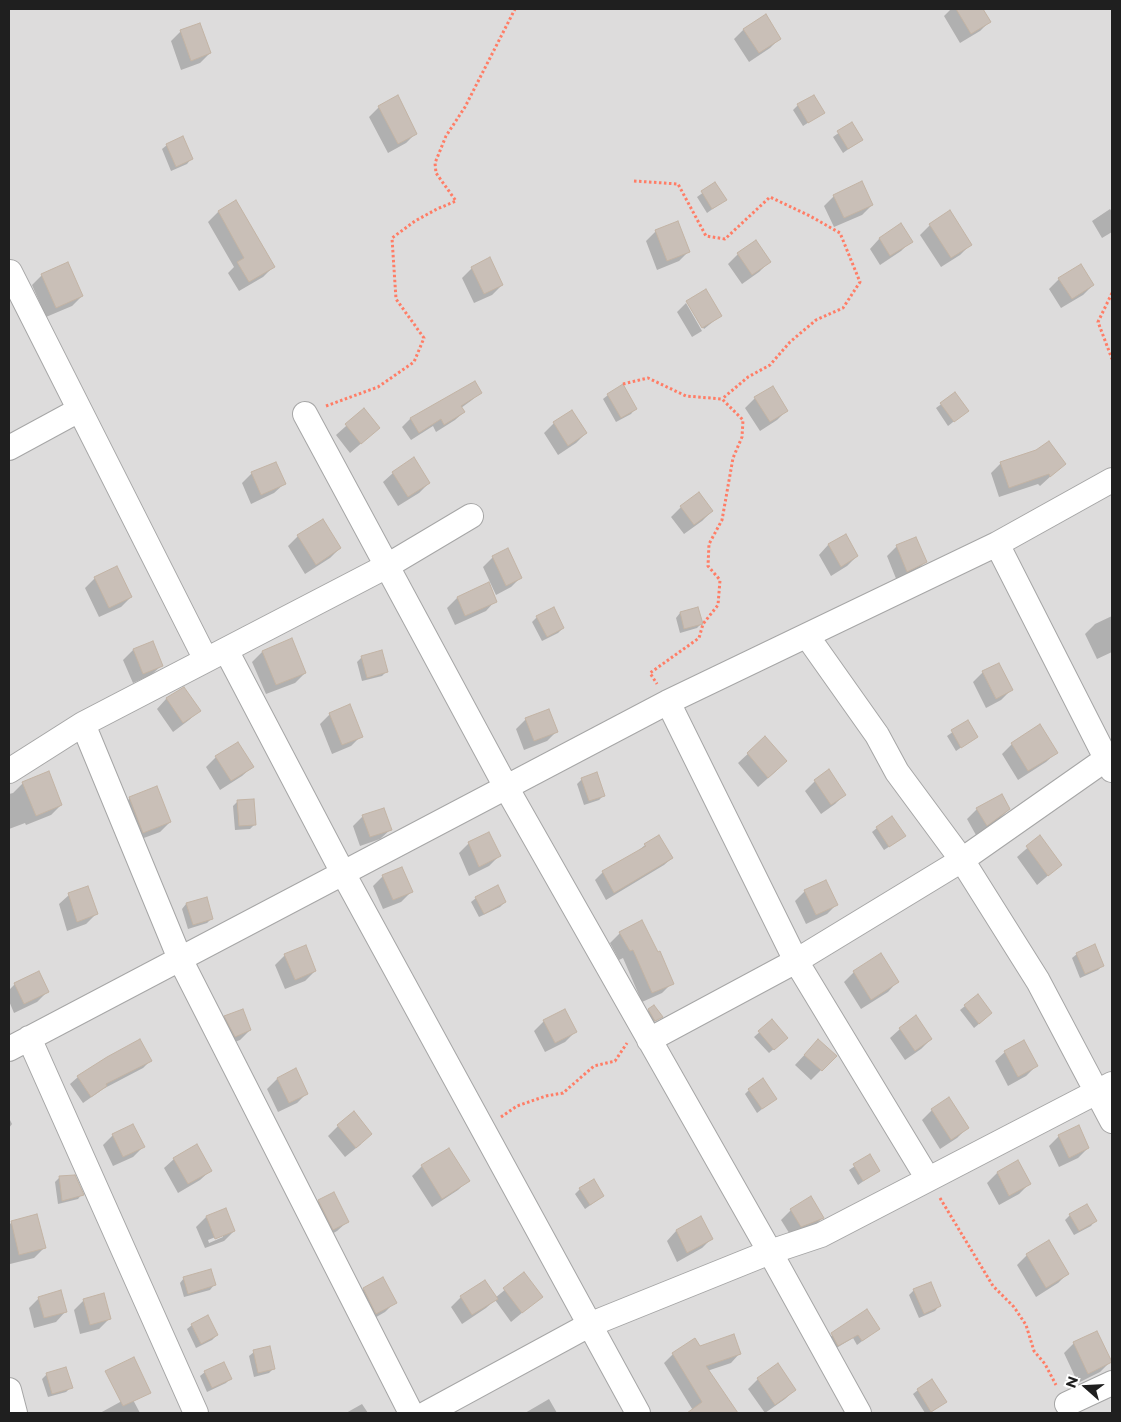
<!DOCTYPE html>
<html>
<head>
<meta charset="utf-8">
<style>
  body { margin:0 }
  #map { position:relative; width:1121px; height:1422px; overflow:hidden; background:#f0ede4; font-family:Montserrat,sans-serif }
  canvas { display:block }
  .frame { position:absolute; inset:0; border:10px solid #1f1f1f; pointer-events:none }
  .north { position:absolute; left:1061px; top:1362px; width:50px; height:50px; -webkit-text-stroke:4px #fff; paint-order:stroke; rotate:289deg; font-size:14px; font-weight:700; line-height:20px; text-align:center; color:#1f1f1f }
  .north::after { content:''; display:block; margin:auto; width:18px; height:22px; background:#1f1f1f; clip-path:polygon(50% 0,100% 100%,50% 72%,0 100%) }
</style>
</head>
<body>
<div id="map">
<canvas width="1121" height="1422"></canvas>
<div class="frame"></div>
<div class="north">N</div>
</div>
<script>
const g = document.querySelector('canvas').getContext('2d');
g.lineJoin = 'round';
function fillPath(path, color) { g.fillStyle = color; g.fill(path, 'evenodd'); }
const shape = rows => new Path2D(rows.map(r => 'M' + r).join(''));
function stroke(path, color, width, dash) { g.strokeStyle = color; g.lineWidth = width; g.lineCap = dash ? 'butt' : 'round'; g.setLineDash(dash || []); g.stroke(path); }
fillPath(shape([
  [9,9,1112,9,1112,1413,9,1413]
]), '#dddcdc');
fillPath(shape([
  [951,9,982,9,990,21,980,31,960,43,944,16],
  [744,29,780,38,770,48,749,62,734,39],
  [181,31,210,53,200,63,181,70,171,41],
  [798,105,823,113,803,126,793,110],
  [379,107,416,133,406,143,388,153,369,117],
  [851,124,861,140,843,153,833,137],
  [167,145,191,159,187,164,171,171,162,149],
  [715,184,725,200,707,213,697,197],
  [834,196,872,205,862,215,834,227,824,206],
  [236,202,273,267,263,277,239,291,228,273,234,267,208,222,218,212],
  [1110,209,1112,212,1112,232,1102,238,1092,221],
  [678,223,689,251,679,261,657,270,646,241,656,231],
  [901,225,911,241,901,251,880,265,870,249,879,239],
  [930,225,970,245,960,255,941,267,920,235],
  [738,254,769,262,759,272,742,284,728,264],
  [472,268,502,285,492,295,474,303,462,278],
  [42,275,82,296,72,306,46,317,32,285],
  [1059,279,1093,285,1083,295,1061,308,1049,289],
  [687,302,720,316,704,329],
  [686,303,702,331,692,337,677,312],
  [480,392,472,400,461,408,464,412,455,420,436,432,433,426,411,440,402,427,410,419],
  [955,394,967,411,948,426,936,408],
  [608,395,635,409,631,414,616,422,603,399],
  [755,398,787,410,777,420,760,431,745,408],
  [364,410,379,428,350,453,336,435],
  [572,411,586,433,576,443,558,455,544,433,554,423],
  [1001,463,1064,464,1040,486,1038,484,999,497,991,473],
  [252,473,284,484,274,493,251,504,242,483],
  [393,473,429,483,419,493,398,506,383,482],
  [681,507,712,511,702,521,684,534,671,517],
  [845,535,857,556,847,566,831,576,819,555,828,545],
  [298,536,340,548,330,558,305,574,288,546],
  [897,546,925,562,915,572,897,581,887,556],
  [493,557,521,577,511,587,496,595,483,567],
  [95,578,131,597,121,607,99,617,85,588],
  [488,584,495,601,486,611,455,625,447,608,457,598],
  [697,608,701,624,697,628,680,633,676,618,680,613],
  [1112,616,1112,652,1097,659,1085,634,1095,624],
  [537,617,563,628,558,633,542,641,532,622],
  [292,640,305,673,295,683,266,694,252,662,262,652],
  [152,642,161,666,151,675,133,683,123,660,133,650],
  [362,657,386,672,382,676,362,681,357,662],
  [983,672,1011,690,1001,700,986,708,973,682],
  [184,689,199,711,189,720,173,732,157,709,166,699],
  [330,714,361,736,351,746,332,754,320,724],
  [526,719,557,731,547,741,524,750,516,729],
  [967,722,976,737,956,751,947,736],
  [765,738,776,771,758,787,738,763],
  [1012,744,1056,753,1046,762,1018,780,1002,754],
  [216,757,252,767,242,776,220,790,206,767],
  [582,779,604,795,599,800,584,805,577,784],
  [815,781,845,794,835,804,821,814,805,791],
  [23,783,61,805,51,815,26,825,25,823,9,829,9,794,13,793],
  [130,798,170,822,160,832,133,842,120,808],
  [238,801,255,824,250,829,235,830,233,806],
  [977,809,1009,809,999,819,976,835,967,819],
  [363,816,390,830,380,839,360,846,353,826],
  [877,828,899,840,884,850,872,832],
  [1040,837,1059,866,1037,885,1017,857],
  [469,843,499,856,489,866,469,876,459,853],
  [645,845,672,858,664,865,606,900,595,880,603,872,637,852],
  [383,876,411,892,401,902,383,909,373,886],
  [805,891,837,904,827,914,806,924,795,901],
  [69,895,96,914,86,924,67,931,59,904],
  [206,898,212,918,207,923,188,929,182,909,186,904],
  [476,898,505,902,500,907,479,917,471,902],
  [620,933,672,983,662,993,642,1002,623,958,619,960,610,943],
  [1077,954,1103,965,1098,970,1080,978,1072,958],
  [285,955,315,971,305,981,285,989,275,965],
  [854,972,897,982,888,992,861,1009,844,982],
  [15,984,47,992,37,1002,14,1013,9,1001,9,990],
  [965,1006,986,1018,974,1028,960,1010],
  [649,1010,661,1017,650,1025,644,1015],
  [225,1017,250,1030,240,1040,225,1046,215,1027],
  [544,1021,575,1032,565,1042,545,1052,534,1031],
  [772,1021,782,1042,769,1053,754,1037],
  [900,1029,931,1039,921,1049,905,1060,890,1038],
  [809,1050,835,1056,811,1080,795,1065],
  [1005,1052,1036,1066,1026,1076,1008,1086,995,1061],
  [150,1061,143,1068,103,1089,83,1103,70,1084,78,1077],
  [296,1070,307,1093,297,1103,278,1112,267,1089,277,1079],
  [749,1090,775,1099,757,1113,745,1094],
  [949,1099,967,1128,957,1138,940,1149,922,1120,932,1110],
  [9,1118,12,1124,9,1128],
  [338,1126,361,1144,345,1157,328,1136],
  [113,1135,143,1147,133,1157,113,1166,103,1145],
  [1059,1136,1088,1148,1078,1158,1059,1167,1049,1146],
  [448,1149,468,1180,458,1190,432,1207,412,1176,422,1166],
  [870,1156,879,1170,858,1185,849,1170],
  [174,1159,210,1171,200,1180,178,1193,164,1168],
  [1018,1162,1029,1184,1019,1194,999,1205,987,1183,997,1173],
  [59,1178,82,1194,78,1199,58,1204,55,1182],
  [580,1189,603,1196,585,1209,575,1194],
  [319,1201,347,1222,337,1231,323,1239,309,1211],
  [225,1210,234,1231,224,1241,205,1248,196,1227,206,1217],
  [223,1234,223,1237,209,1243,208,1240],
  [791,1210,822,1218,813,1228,791,1236,781,1220],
  [1070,1215,1095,1221,1091,1226,1074,1235,1065,1220],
  [36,1216,44,1248,34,1258,10,1264,9,1225,11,1223],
  [701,1218,712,1238,702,1248,677,1262,667,1241,676,1231],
  [1027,1255,1067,1274,1058,1283,1036,1297,1017,1265],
  [524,1274,541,1297,511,1322,495,1300,486,1308,462,1324,451,1307,461,1297,495,1298],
  [184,1278,214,1285,210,1290,184,1297,180,1283],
  [364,1289,395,1302,385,1312,366,1323,354,1299],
  [914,1290,939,1306,935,1311,919,1318,909,1295],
  [39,1298,65,1312,56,1322,34,1328,29,1308],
  [84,1300,109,1319,99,1329,80,1334,74,1310],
  [867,1311,878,1329,857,1345,853,1338,833,1350,827,1339],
  [192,1325,217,1335,212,1340,196,1348,187,1329],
  [1097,1332,1110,1362,1100,1372,1078,1383,1064,1353,1074,1343],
  [700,1348,740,1353,731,1363,707,1371,736,1413,692,1413,694,1412,664,1363,673,1354],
  [254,1352,273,1369,269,1373,254,1377,249,1356],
  [778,1365,795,1389,785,1399,765,1413,748,1389,758,1379],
  [205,1372,230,1379,226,1383,207,1392,200,1376],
  [47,1374,71,1387,66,1392,48,1397,42,1379],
  [918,1390,945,1402,930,1413,925,1413,913,1394],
  [131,1396,140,1413,100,1413],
  [549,1399,557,1413,524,1413,525,1413],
  [362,1404,368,1413,346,1413]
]), '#0003');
const building = shape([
  [956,9,983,9,991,22,971,34,956,9],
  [766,14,781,39,759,53,743,29,766,14],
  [200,23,211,53,191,61,180,30,200,23],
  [398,95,417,134,398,144,378,106,398,95],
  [814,95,825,113,808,123,797,104,814,95],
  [852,122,863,140,848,149,837,131,852,122],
  [183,136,193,159,176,167,166,144,183,136],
  [862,181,873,205,844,218,833,195,862,181],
  [715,182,727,200,712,209,701,191,715,182],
  [236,200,275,267,249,282,237,262,244,258,218,211,236,200],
  [950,210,972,245,951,258,929,224,950,210],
  [678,221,690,252,667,261,655,230,678,221],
  [901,223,913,242,890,256,879,238,901,223],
  [756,240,771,262,752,275,737,253,756,240],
  [490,257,503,285,484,294,471,267,490,257],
  [68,262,83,296,56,308,41,274,68,262],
  [1081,264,1094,285,1072,299,1058,278,1081,264],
  [706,289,722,316,702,328,686,301,706,289],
  [475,381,482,393,461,406,465,412,444,425,441,419,419,433,410,418,475,381],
  [623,384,637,409,621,418,607,394,623,384],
  [773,386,788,411,770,422,754,397,773,386],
  [955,392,969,411,954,422,940,403,955,392],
  [364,408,380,428,361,444,345,424,364,408],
  [572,410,587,433,568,446,553,422,572,410],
  [1049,441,1066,464,1050,477,1049,474,1009,488,1000,462,1036,450,1049,441],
  [414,457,430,483,408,497,392,472,414,457],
  [276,462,286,484,261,495,251,472,276,462],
  [699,492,713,511,694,525,680,506,699,492],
  [323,519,341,548,316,565,297,535,323,519],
  [846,534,858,556,841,567,828,544,846,534],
  [916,537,927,562,907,572,896,545,916,537],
  [508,548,522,578,506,586,492,556,508,548],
  [117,566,132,597,109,608,94,577,117,566],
  [489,582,497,602,465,616,457,597,489,582],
  [554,607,564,628,547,637,536,616,554,607],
  [698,607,703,624,684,629,680,612,698,607],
  [292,638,306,673,276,685,262,651,292,638],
  [153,641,163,666,143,674,133,649,153,641],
  [382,650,388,672,367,678,361,656,382,650],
  [999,663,1013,690,996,699,982,671,999,663],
  [184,687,201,711,183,723,166,698,184,687],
  [350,704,363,737,342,745,329,713,350,704],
  [549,709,558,732,534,741,525,718,549,709],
  [968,720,978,737,961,748,951,730,968,720],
  [1040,724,1058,753,1028,771,1011,743,1040,724],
  [765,736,787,761,768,778,747,753,765,736],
  [238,742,254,767,231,781,215,756,238,742],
  [829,769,846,795,831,805,814,780,829,769],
  [49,771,62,805,36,816,22,782,49,771],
  [597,772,605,796,589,801,581,778,597,772],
  [157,786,171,822,143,833,129,797,157,786],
  [1002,794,1010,809,987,826,976,808,1002,794],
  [254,799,256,825,239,826,237,800,254,799],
  [384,808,392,830,370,837,362,815,384,808],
  [892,816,906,836,889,847,876,827,892,816],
  [489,832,501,856,479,867,468,842,489,832],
  [659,835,673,858,614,893,602,871,646,846,644,844,659,835],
  [1040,835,1062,865,1048,876,1026,846,1040,835],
  [402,867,413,892,393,900,382,875,402,867],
  [826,880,838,905,816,915,804,890,826,880],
  [498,885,506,902,484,914,475,897,498,885],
  [88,886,98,914,77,922,68,893,88,886],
  [207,897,213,919,193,925,186,903,207,897],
  [642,920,658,952,660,951,674,984,652,993,633,950,630,951,619,932,642,920],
  [1095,944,1104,966,1085,974,1076,953,1095,944],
  [306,945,316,971,295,980,284,954,306,945],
  [881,953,899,982,871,1000,853,971,881,953],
  [39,971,49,992,24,1004,14,983,39,971],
  [978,994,992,1013,979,1024,964,1005,978,994],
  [654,1005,663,1017,655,1021,648,1009,654,1005],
  [243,1009,251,1030,235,1037,224,1016,243,1009],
  [565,1009,577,1032,555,1043,543,1020,565,1009],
  [916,1015,932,1039,915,1051,899,1028,916,1015],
  [772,1019,788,1038,774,1050,758,1031,772,1019],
  [140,1039,152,1061,106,1084,107,1086,91,1097,77,1076,107,1057,140,1039],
  [818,1039,837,1056,822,1071,804,1055,818,1039],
  [1024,1040,1038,1066,1018,1077,1004,1051,1024,1040],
  [296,1068,308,1094,289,1103,277,1078,296,1068],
  [763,1078,777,1099,762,1109,748,1089,763,1078],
  [949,1097,969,1128,951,1140,931,1109,949,1097],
  [354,1111,372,1134,356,1148,337,1125,354,1111],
  [133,1124,145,1147,123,1157,112,1134,133,1124],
  [1079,1125,1089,1148,1069,1158,1058,1135,1079,1125],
  [197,1144,212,1171,188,1184,173,1158,197,1144],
  [449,1148,470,1181,442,1199,421,1165,449,1148],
  [870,1154,880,1171,863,1181,853,1164,870,1154],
  [1018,1160,1031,1184,1009,1196,997,1172,1018,1160],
  [75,1175,84,1195,62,1201,59,1176,75,1175],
  [594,1179,604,1196,590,1205,579,1188,594,1179],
  [334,1192,349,1222,333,1230,318,1200,334,1192],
  [811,1196,824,1218,801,1227,790,1209,811,1196],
  [1087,1204,1097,1221,1079,1231,1069,1214,1087,1204],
  [226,1208,235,1231,215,1239,206,1216,226,1208],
  [37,1214,46,1248,19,1255,11,1221,37,1214],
  [701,1216,713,1239,687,1253,676,1230,701,1216],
  [1049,1240,1069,1274,1046,1288,1026,1254,1049,1240],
  [211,1269,216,1285,188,1294,183,1277,211,1269],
  [524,1272,543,1297,522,1313,503,1288,524,1272],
  [383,1277,397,1303,376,1314,363,1288,383,1277],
  [485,1280,498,1299,472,1315,460,1296,485,1280],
  [931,1282,941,1306,924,1314,913,1289,931,1282],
  [61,1290,67,1312,44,1318,38,1297,61,1290],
  [104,1293,111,1319,90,1325,83,1299,104,1293],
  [867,1309,880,1329,862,1341,858,1335,838,1346,831,1333,867,1309],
  [208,1315,218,1335,201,1344,191,1324,208,1315],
  [1097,1331,1112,1362,1088,1374,1073,1342,1097,1331],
  [734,1334,741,1354,706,1366,738,1413,687,1413,702,1402,672,1353,695,1338,700,1346,734,1334],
  [270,1346,275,1369,258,1373,253,1350,270,1346],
  [134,1357,151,1393,123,1406,105,1371,134,1357],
  [224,1362,232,1379,212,1388,204,1371,224,1362],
  [778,1363,796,1390,775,1405,757,1378,778,1363],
  [66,1367,73,1388,52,1394,46,1373,66,1367],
  [932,1379,947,1402,931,1412,917,1389,932,1379]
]);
fillPath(building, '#c9bfb7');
stroke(building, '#c3b4a5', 1);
const street = shape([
  [10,272,206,660],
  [305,414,506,787,770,1252,859,1413],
  [9,448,79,410],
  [997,544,1112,770],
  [807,636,877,735,897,772,962,860,1038,981,1112,1121],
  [226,650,343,873,638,1413],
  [668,702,796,961,928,1179],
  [9,771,83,724],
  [29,1038,196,1413],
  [649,1040,796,961,962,860,1106,759],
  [9,1049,668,702,997,544,1112,480],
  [9,1390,15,1413],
  [1067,1404,1112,1383],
  [411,1413,180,959,83,724,387,566,471,516],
  [427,1413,589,1325,770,1252,821,1235,1112,1084]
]);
stroke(street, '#a6a6a6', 26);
stroke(shape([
  [634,181,678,184,706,236,725,239,770,197,810,216,840,233,860,282,843,308,816,320,790,342,770,365,748,377,722,399],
  [1112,293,1098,322,1112,359],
  [623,384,648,378,686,396,722,399,743,420,742,437,733,458,722,520,709,544,708,566,720,580,718,605,703,624,699,638,650,673,657,684],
  [326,406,378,387,414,362,424,338,396,299,392,238,415,221,437,209,456,201,436,173,435,163,446,136,465,107,515,9],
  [501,1117,517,1106,546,1096,563,1093,594,1066,615,1061,627,1043],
  [940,1198,993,1286,1014,1307,1026,1325,1034,1351,1045,1364,1056,1385]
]), '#ff7d66', 3, [2.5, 2.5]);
stroke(street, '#fff', 24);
</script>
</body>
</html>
